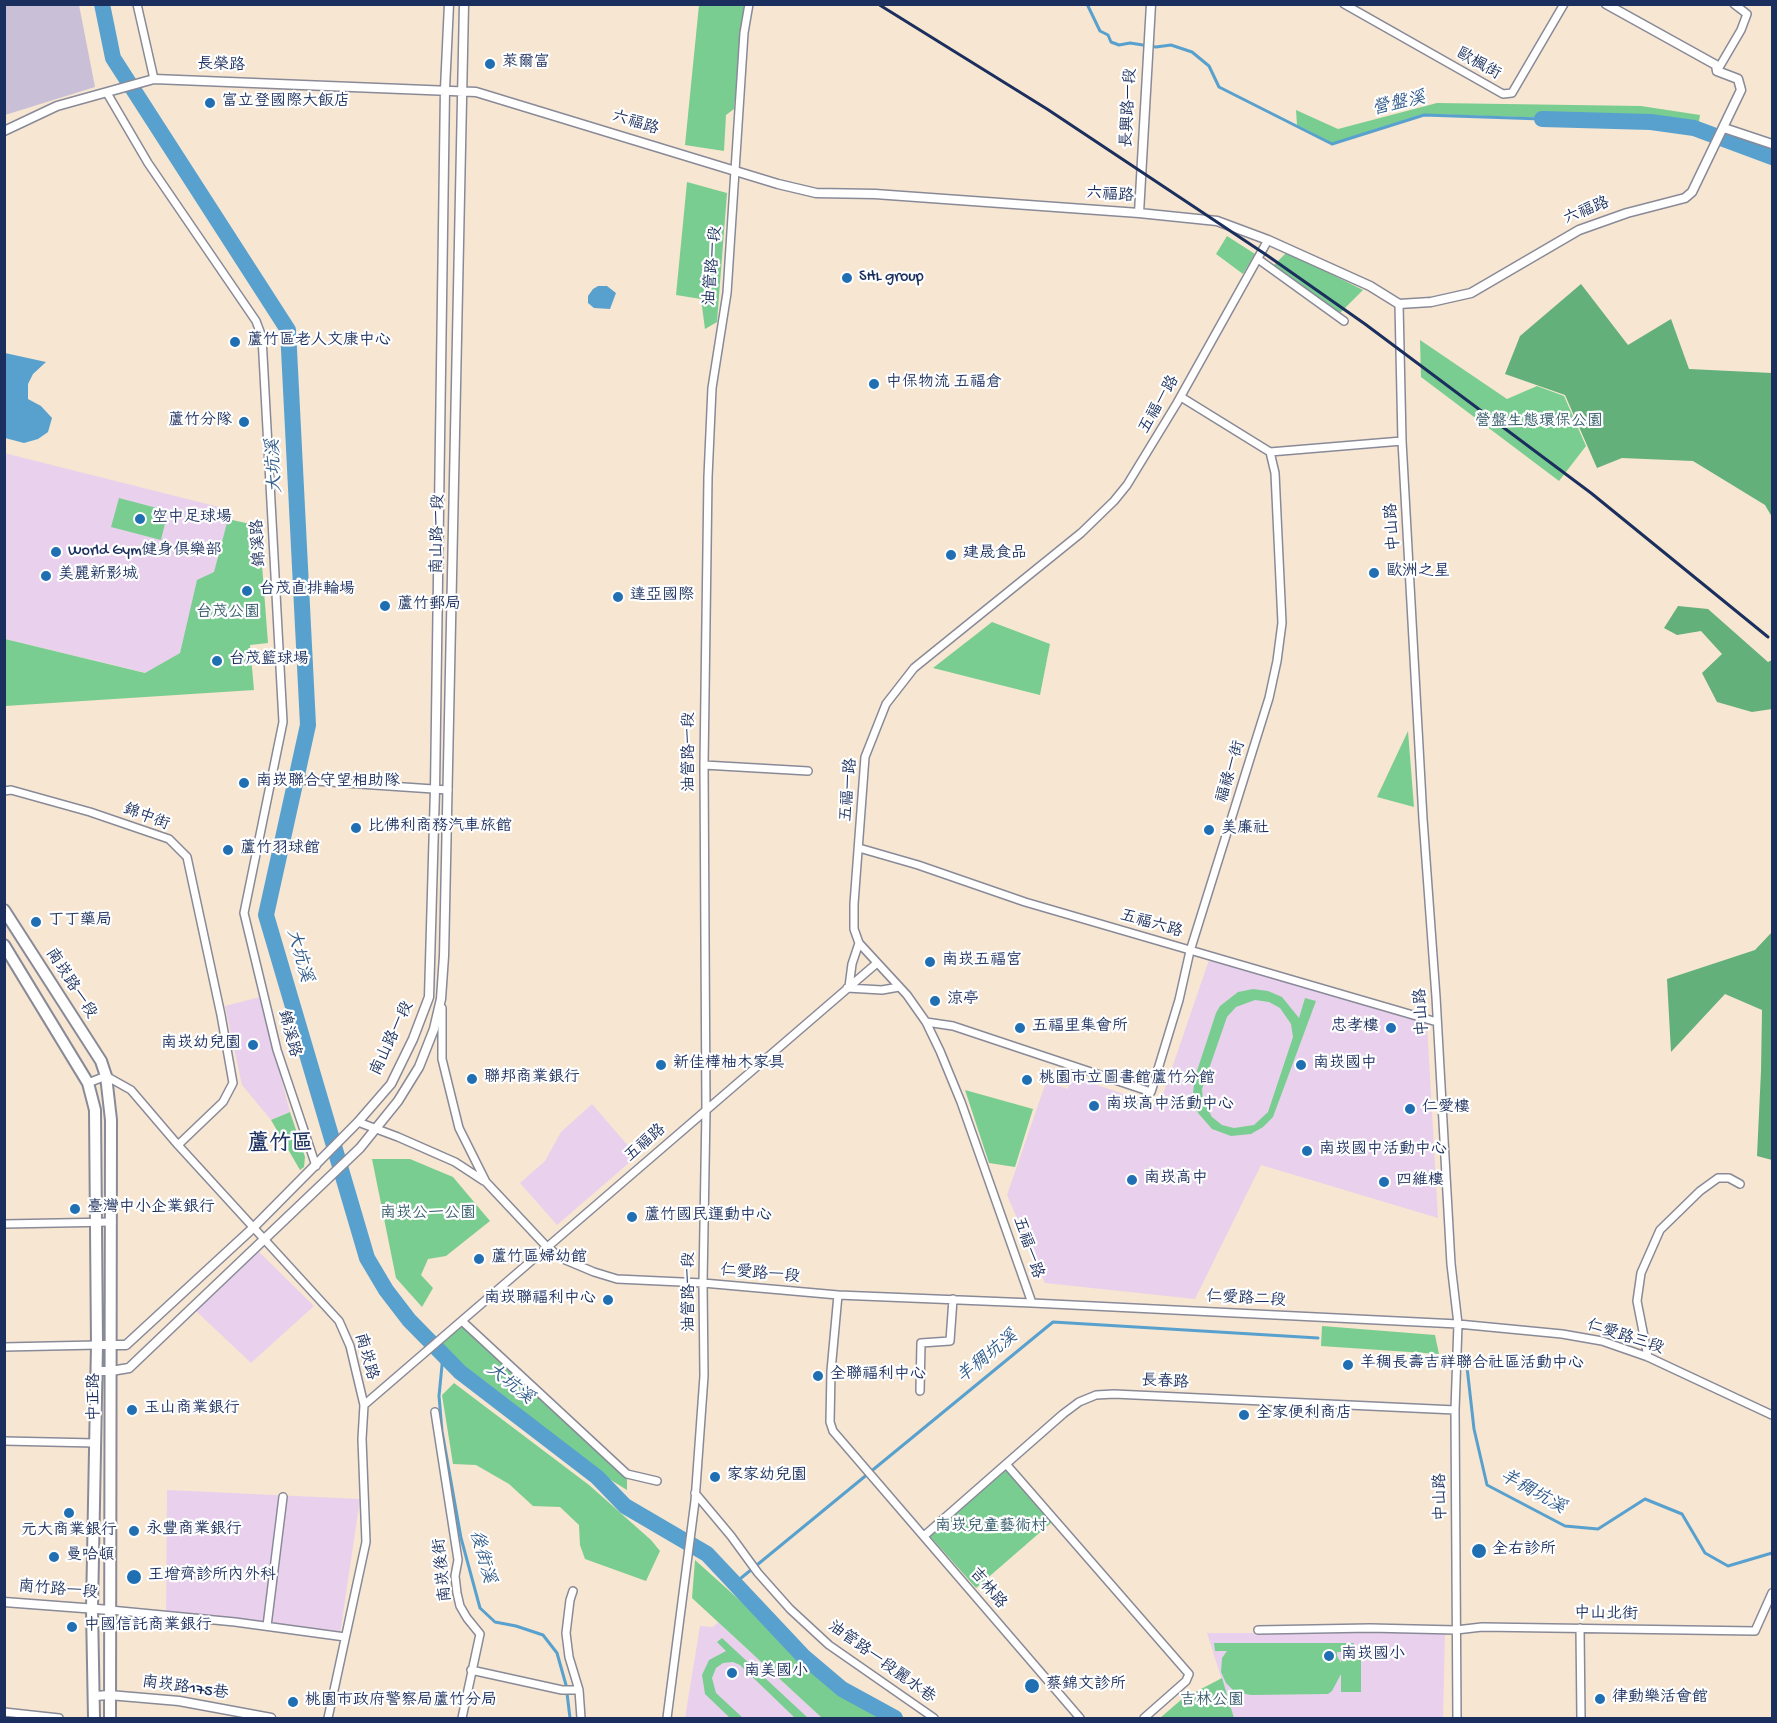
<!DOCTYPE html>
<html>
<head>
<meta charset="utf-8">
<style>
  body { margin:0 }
  #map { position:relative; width:1777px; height:1723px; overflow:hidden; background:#f7e6d1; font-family:"Gochi Hand",sans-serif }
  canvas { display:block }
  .frame { position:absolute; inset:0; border:6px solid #1b2f5e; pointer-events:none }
</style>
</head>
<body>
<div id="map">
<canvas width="1777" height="1723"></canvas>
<div class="frame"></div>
</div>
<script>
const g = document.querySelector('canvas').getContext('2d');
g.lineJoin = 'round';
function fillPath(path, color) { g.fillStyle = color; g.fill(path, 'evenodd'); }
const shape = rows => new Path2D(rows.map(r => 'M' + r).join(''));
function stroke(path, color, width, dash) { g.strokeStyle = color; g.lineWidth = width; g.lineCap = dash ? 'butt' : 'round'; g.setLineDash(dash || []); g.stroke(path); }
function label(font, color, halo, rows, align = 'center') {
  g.font = font + ' "Gochi Hand","LXGW WenKai TC",sans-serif'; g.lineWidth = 4.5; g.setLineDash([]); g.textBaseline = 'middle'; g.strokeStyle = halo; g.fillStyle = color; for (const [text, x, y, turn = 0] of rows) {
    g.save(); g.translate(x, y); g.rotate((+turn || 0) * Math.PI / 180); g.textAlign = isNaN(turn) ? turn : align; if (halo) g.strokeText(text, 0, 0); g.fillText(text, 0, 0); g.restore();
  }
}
fillPath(shape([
  [4,453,231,510,214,573,197,581,180,653,146,673,5,639],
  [1210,957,1329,991,1427,1024,1438,1218,1261,1165,1195,1299,1045,1283,1007,1195,1046,1082,1068,1089,1071,1076,1159,1106],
  [260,997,290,1112,271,1120,242,1085,225,1006],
  [592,1104,637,1156,557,1225,520,1183,545,1161,561,1132],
  [256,1249,314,1306,251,1363,196,1311],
  [167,1490,360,1499,340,1634,166,1614],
  [718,1622,822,1718,685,1718,700,1626,713,1627],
  [1207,1633,1445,1633,1443,1718,1234,1718]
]), '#e9d1ed');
fillPath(shape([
  [5,4,79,5,95,87,5,115]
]), '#c9bfd7');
fillPath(shape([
  [699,5,744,5,734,109,726,115,724,151,685,145],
  [1437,103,1641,106,1700,115,1698,128,1651,121,1423,114,1332,143,1297,125,1296,110,1338,129],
  [687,182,727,193,717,322,705,329,701,299,676,295],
  [1227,236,1255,254,1243,274,1216,254],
  [1287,252,1363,290,1340,313,1274,265],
  [1420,340,1507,399,1537,386,1564,396,1586,446,1559,481,1421,377],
  [119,498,168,511,161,540,111,527],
  [228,519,259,526,268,643,250,645,254,690,5,706,5,639,145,673,180,653,197,580,214,572],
  [992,622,1050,644,1040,695,933,668],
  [1408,731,1414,807,1377,797],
  [1253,989,1268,991,1282,997,1299,1018,1305,998,1316,1001,1273,1117,1263,1127,1251,1134,1231,1136,1212,1129,1198,1113,1193,1093,1195,1077,1216,1013,1220,1006,1238,992],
  [1255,1000,1269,1002,1280,1008,1291,1024,1293,1037,1268,1112,1254,1125,1234,1128,1222,1125,1212,1117,1203,1101,1202,1089,1227,1017,1236,1007],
  [965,1090,1033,1109,1015,1167,989,1163],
  [290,1112,305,1157,304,1167,300,1170,271,1120],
  [372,1159,410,1159,453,1177,490,1221,446,1256,428,1259,421,1275,433,1288,422,1307,396,1278],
  [462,1321,627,1474,627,1490,550,1442,475,1375,457,1367,434,1345],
  [1322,1326,1435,1335,1439,1354,1321,1346],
  [454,1383,589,1485,651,1540,660,1551,646,1581,585,1559,580,1545,579,1525,560,1507,533,1506,509,1484,476,1465,453,1464,442,1395],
  [1005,1469,1052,1522,976,1588,929,1535],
  [695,1560,844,1694,879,1718,822,1718,692,1598],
  [722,1638,808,1718,795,1718,740,1665,733,1662,723,1663,716,1668,712,1678,716,1693,743,1718,730,1718,705,1694,702,1675,709,1660,726,1651,717,1642],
  [1214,1643,1354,1643,1354,1652,1337,1652,1337,1656,1341,1663,1341,1656,1361,1656,1361,1692,1341,1692,1341,1674,1332,1691,1328,1694,1251,1695,1235,1692,1226,1683,1221,1672,1222,1658,1227,1651,1215,1651],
  [1222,1678,1234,1718,1160,1718,1182,1699]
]), '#7acd90');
fillPath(shape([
  [1581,284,1628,345,1671,319,1689,369,1772,373,1772,517,1765,505,1693,461,1622,458,1597,468,1565,395,1505,374,1520,336],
  [1678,606,1708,609,1768,662,1772,660,1772,709,1752,712,1717,702,1702,673,1722,654,1701,631,1677,635,1664,628],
  [1772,932,1772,1160,1757,1156,1761,1071,1762,1010,1725,994,1671,1052,1667,979,1755,950]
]), '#63b07a');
fillPath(shape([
  [598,286,607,286,616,293,610,309,594,308,588,303,588,296,593,289],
  [5,353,46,362,33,374,28,384,28,399,41,406,52,418,48,432,38,439,24,443,5,438]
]), '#58a1cf');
stroke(shape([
  [1087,4,1100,31,1108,35,1111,42,1119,45,1130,43,1156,47,1171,45,1192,52,1209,66,1219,87,1332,144,1424,115,1542,119],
  [443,1355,439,1396,442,1431,461,1538,480,1608,495,1622,516,1626,543,1635,557,1653,566,1685,570,1718],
  [1448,1357,1467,1367,1474,1429,1487,1485,1565,1526,1598,1529,1645,1499,1682,1514,1705,1553,1728,1566,1772,1553],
  [735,1583,1053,1322,1318,1338]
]), '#58a1cf', 3);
stroke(shape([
  [102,4,113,58,288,330,308,725,266,915,367,1258,386,1290,409,1320,460,1372,597,1477,625,1506,707,1554,803,1656,842,1689,895,1718],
  [1542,119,1651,122,1694,128,1772,157]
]), '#58a1cf', 16);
const minor = shape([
  [137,4,154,79],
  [1344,4,1503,94,1512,93,1564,4],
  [1717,71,1741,30,1747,14,1734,4],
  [107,93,148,163,256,321,262,337,283,722,244,913,277,1050,316,1166],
  [1258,259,1344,321],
  [1399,304,1402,441,1423,819,1436,997,1451,1264,1458,1324,1455,1410,1457,1718],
  [1270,452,1402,441],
  [704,765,808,771],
  [271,778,448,790],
  [4,791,11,790,90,812,169,839,187,857,221,1015,233,1083,223,1102,178,1145],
  [859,848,918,865,1025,902,1437,1022],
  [849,987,852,964,859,943],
  [847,988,882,990,899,987],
  [442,1008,442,1059,459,1128,486,1182,547,1247,563,1259,594,1272,617,1279,703,1283,838,1295,1032,1303,1458,1324,1562,1334,1602,1341,1648,1357,1772,1415],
  [926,1022,953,1026,1151,1092,1179,1000,1190,951,1269,698,1277,661,1282,623,1275,473,1270,452,1181,397],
  [88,1083,106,1076,131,1090,178,1145,339,1321,350,1346,364,1405,362,1439,366,1542,328,1718],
  [358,1122,398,1137,455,1162,484,1181],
  [4,1224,112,1222],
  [838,1295,831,1371,830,1422,833,1431,1080,1718],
  [1032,1303,961,1102,940,1051,926,1022,907,995,859,943,854,929,854,904,865,757,886,704,914,668,1081,533,1114,501,1127,485,1177,403,1268,240],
  [462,1321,627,1474,657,1481],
  [4,1347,97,1345],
  [1648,1357,1637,1301,1641,1273,1660,1230,1700,1191,1718,1178,1729,1178,1740,1184],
  [920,1391,921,1343,950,1341,953,1299],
  [364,1405,877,963],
  [435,1412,458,1560,455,1576,457,1593,460,1606,467,1618,480,1634,462,1718],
  [4,1441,95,1443],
  [1006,1464,1189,1674,1186,1681,1144,1718],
  [695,1493,731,1536,758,1573,790,1609,829,1645,934,1718],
  [924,1536,1063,1414,1079,1402,1096,1395,1114,1394,1455,1410],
  [573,1591,570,1600,566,1633,569,1657,579,1690,581,1718],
  [110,1610,235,1622,345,1637],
  [267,1626,283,1497],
  [1580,1628,1581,1718],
  [1258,1630,1370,1628,1456,1630,1482,1627,1755,1631,1772,1593],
  [471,1670,562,1690,579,1690],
  [4,1712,59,1718],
  [667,1718,695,1501,704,1376,703,1283,706,1110,704,765,708,477,712,388,727,293,744,33,749,4]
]);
const tertiary = shape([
  [1724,128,1772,144],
  [4,131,57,106,154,79,476,92,778,184,816,193,875,194,1139,213,1217,221,1268,240,1370,286,1399,304,1431,302,1471,293,1579,230,1627,213,1685,198,1692,192,1741,90,1738,79,1717,71,1716,65,1606,4],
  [1139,213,1151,4],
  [97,1345,126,1345,253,1228,358,1122,391,1084,413,1039,429,997,435,789,445,89,449,4],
  [97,1371,111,1371,129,1368,360,1148,398,1101,419,1067,434,1029,441,999,444,956,464,4],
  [4,1602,110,1610],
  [95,1696,109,1695,179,1701,271,1718]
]);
const primary = shape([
  [4,910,101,1061,106,1076,111,1120,110,1718],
  [4,945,88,1083,95,1110,97,1345,92,1609,94,1718]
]);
stroke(minor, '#898a98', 10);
stroke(tertiary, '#898a98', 11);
stroke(primary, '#898a98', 14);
stroke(minor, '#fff', 7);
stroke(tertiary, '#fff', 8);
stroke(primary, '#fff', 10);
stroke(shape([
  [878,4,1047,109,1268,256,1365,324,1591,493,1768,637]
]), '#1b2f5e', 3);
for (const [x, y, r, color] of [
  [490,64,6,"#1f6fb2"],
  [210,103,6,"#1f6fb2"],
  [847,278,6,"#1f6fb2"],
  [235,342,6,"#1f6fb2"],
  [874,384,6,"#1f6fb2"],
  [244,422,6,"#1f6fb2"],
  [140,519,6,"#1f6fb2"],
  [56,552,6,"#1f6fb2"],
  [951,555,6,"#1f6fb2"],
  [1374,573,6,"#1f6fb2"],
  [46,576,6,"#1f6fb2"],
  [247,591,6,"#1f6fb2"],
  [618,597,6,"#1f6fb2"],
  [385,606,6,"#1f6fb2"],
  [217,661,6,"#1f6fb2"],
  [244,783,6,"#1f6fb2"],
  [356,828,6,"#1f6fb2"],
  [1209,830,6,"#1f6fb2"],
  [228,850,6,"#1f6fb2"],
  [36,922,6,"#1f6fb2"],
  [930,962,6,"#1f6fb2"],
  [935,1001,6,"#1f6fb2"],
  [1020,1028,6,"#1f6fb2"],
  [1391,1028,6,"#1f6fb2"],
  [253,1045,6,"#1f6fb2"],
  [661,1065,6,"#1f6fb2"],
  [1301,1065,6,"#1f6fb2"],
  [472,1079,6,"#1f6fb2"],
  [1027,1080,6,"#1f6fb2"],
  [1094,1106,6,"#1f6fb2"],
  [1410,1109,6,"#1f6fb2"],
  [1307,1151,6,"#1f6fb2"],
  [1132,1180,6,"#1f6fb2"],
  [1384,1182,6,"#1f6fb2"],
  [75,1209,6,"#1f6fb2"],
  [632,1217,6,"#1f6fb2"],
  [479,1259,6,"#1f6fb2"],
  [608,1300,6,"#1f6fb2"],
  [1348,1365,6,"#1f6fb2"],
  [818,1376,6,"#1f6fb2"],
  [132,1410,6,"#1f6fb2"],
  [1244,1415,6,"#1f6fb2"],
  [715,1477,6,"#1f6fb2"],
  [69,1513,6,"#1f6fb2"],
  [134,1531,6,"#1f6fb2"],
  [1479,1551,8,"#1f6fb2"],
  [54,1557,6,"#1f6fb2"],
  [134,1577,8,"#1f6fb2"],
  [72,1627,6,"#1f6fb2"],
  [1329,1656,6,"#1f6fb2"],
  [732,1673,6,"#1f6fb2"],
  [1032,1686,8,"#1f6fb2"],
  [1600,1699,6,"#1f6fb2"],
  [293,1702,6,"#1f6fb2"]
]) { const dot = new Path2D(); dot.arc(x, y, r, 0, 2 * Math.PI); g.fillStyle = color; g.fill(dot); stroke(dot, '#fff', 2); }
label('16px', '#1b2f5e', '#fff', [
  ["萊爾富",502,64],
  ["富立登國際大飯店",222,103],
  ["SHL group",859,278],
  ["蘆竹區老人文康中心",247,342],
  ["中保物流 五福倉",886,384],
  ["蘆竹分隊",232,422,"right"],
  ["空中足球場",152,519],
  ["World Gym健身俱樂部",68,552],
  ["建晟食品",963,555],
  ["歐洲之星",1386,573],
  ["美麗新影城",58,576],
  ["台茂直排輪場",259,591],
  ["達亞國際",630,597],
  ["蘆竹郵局",397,606],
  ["台茂籃球場",229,661],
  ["南崁聯合守望相助隊",256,783],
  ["比佛利商務汽車旅館",368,828],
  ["美廉社",1221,830],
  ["蘆竹羽球館",240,850],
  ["丁丁藥局",48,922],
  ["南崁五福宮",942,962],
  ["涼亭",947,1001],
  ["五福里集會所",1032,1028],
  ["忠孝樓",1379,1028,"right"],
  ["南崁幼兒園",241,1045,"right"],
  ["新佳樺柚木家具",673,1065],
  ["南崁國中",1313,1065],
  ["聯邦商業銀行",484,1079],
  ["桃園市立圖書館蘆竹分館",1039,1080],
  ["南崁高中活動中心",1106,1106],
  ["仁愛樓",1422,1109],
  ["南崁國中活動中心",1319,1151],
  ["南崁高中",1144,1180],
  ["四維樓",1396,1182],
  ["臺灣中小企業銀行",87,1209],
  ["蘆竹國民運動中心",644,1217],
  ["蘆竹區婦幼館",491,1259],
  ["南崁聯福利中心",596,1300,"right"],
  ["羊稠長壽吉祥聯合社區活動中心",1360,1365],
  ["全聯福利中心",830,1376],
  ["玉山商業銀行",144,1410],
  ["全家便利商店",1256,1415],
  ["家家幼兒園",727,1477],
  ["永豐商業銀行",146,1531],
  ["元大商業銀行",69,1532,"center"],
  ["全右診所",1492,1551],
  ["曼哈頓",66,1557],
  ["王增齊診所內外科",148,1577],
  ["中國信託商業銀行",84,1627],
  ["南崁國小",1341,1656],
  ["南美國小",744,1673],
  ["蔡錦文診所",1046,1686],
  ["律動樂活會館",1612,1699],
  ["桃園市政府警察局蘆竹分局",305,1702]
], 'left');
label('16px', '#1b2f5e', '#fff', [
  ["歐楓街",1478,65,29],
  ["長榮路",221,66,2],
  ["長興路一段",1130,108,-87],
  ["六福路",635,124,17],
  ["六福路",1110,196,4],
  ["六福路",1587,212,-22],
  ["油管路一段",714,266,-85],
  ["五福一路",1160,405,-60],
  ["中山路",1394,527,-94],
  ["南山路一段",439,534,-89],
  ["錦溪路",260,543,-93],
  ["油管路一段",691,752,-90],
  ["福祿一街",1232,772,-73],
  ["五福一路",850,790,-85],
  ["錦中街",146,818,21],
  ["五福六路",1151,925,16],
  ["南崁路一段",70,984,57],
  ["中山路",1423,1012,-93],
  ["錦溪路",288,1034,75],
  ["南山路一段",393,1039,-65],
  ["五福路",646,1144,-41],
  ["五福一路",1027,1248,71],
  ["仁愛路一段",760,1275,5],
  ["油管路一段",691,1292,-90],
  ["仁愛路二段",1246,1300,3],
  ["仁愛路三段",1625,1338,18],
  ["南崁路",365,1357,74],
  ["長春路",1165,1383,3],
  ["中正路",96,1397,-90],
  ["中山路",1442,1497,-91],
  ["南崁後街",444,1570,-96],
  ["吉林路",987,1589,50],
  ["南竹路一段",58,1591,5],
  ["中山北街",1606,1615,1],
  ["油管路一段麗水巷",881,1663,36],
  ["南崁路175巷",185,1689,8]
]);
label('16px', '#385e6d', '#fff', [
  ["營盤生態環保公園",1539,423],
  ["台茂公園",228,614],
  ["南崁公一公園",428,1215],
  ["南崁兒童藝術村",991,1528],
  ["吉林公園",1212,1702]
]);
label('italic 18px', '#335d8b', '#fff', [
  ["營盤溪",1399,105,-13],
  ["大坑溪",276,466,-93],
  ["大坑溪",298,956,74],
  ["羊稠坑溪",988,1358,-39],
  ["大坑溪",509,1385,38],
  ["羊稠坑溪",1532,1493,29],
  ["後街溪",481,1557,75]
]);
label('bold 22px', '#1b2f5e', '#fff', [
  ["蘆竹區",280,1146]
]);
</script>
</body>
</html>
